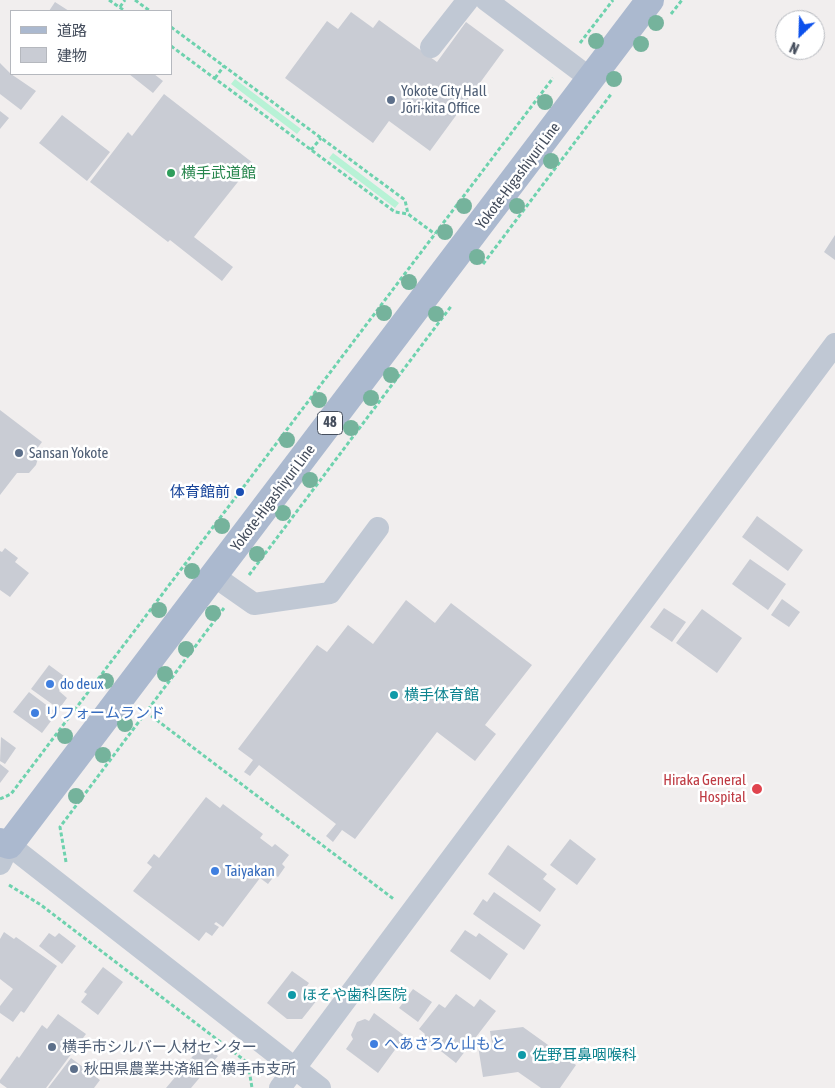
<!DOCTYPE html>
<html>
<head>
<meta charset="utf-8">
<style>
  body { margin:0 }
  #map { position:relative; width:835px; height:1088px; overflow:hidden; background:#f1eeee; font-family:"Asap Condensed","Noto Sans JP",sans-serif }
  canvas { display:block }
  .legend { position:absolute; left:10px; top:10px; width:162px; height:65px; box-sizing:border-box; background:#fff; border:1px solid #b5b8be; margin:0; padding:6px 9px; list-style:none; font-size:15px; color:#454e5d }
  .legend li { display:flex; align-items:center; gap:10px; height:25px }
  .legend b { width:25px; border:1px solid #b5b8be }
  .north { position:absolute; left:775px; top:10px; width:50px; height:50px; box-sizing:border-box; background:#fff; border:1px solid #b5b8be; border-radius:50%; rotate:204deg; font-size:14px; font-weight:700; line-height:20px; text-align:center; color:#454e5d }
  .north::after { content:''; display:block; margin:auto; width:18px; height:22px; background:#0c50ec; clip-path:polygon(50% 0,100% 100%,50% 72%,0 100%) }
</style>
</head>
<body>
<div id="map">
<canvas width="835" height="1088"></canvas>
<ul class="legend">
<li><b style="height:6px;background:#abb9cf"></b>道路</li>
<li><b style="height:14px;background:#c9ccd4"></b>建物</li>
</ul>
<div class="north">N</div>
</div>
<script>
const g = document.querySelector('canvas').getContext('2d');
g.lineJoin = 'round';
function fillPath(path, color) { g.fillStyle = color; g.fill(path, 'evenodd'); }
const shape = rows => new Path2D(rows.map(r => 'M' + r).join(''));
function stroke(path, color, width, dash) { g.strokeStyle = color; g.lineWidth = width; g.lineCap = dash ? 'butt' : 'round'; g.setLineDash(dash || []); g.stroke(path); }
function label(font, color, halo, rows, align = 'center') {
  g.font = font + ' "Asap Condensed","Noto Sans JP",sans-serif'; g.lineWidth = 5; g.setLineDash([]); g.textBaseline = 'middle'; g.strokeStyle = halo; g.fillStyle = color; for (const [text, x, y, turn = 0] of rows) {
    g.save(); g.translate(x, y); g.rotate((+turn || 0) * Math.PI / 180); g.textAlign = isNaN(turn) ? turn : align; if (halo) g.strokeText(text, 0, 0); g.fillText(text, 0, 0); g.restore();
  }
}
fillPath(shape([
  [235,79,301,129,297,134,231,84],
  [333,153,399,203,395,208,329,158]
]), '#b8f2d6');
fillPath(shape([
  [55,2,69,11,49,11],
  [351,12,373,28,379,20,437,62,466,22,504,50,430,151,389,121,373,143,285,78,327,21,338,29],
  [0,63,11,74,36,91,21,110,0,94],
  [129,74,154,74,163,81,153,93],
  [164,94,253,163,194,237,233,267,222,281,170,240,168,242,90,182,128,132,132,136],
  [0,111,9,118,0,129],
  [62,115,110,152,87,181,39,143],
  [835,235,835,260,824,252],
  [0,410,42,442,36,450,39,455,36,465,29,473,17,473,0,495],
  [757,516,803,550,788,571,742,537],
  [5,548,18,558,15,562,29,573,10,597,0,590,0,551,2,552],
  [750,559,786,584,768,610,732,584],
  [782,599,800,612,789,627,771,615],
  [406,600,435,623,451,603,532,665,485,725,496,734,475,761,437,732,355,839,342,830,333,842,326,836,336,824,259,765,250,776,244,772,253,760,238,749,317,645,327,652,348,625,373,644],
  [664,608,686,622,672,642,650,627],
  [702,609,742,638,717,673,676,643],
  [49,665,68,679,59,691,67,698,59,709,31,689],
  [29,692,57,713,42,733,13,712],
  [1,737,16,748,5,764,0,761],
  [0,764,9,771,0,783],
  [206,797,220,808,223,804,263,834,260,838,272,847,275,844,289,855,282,864,285,867,278,877,275,875,268,884,260,878,223,927,216,922,214,924,219,927,212,936,206,932,199,941,133,891,152,867,147,863,154,854,159,858],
  [570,839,596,859,577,885,550,865],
  [508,845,547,874,543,879,556,889,540,912,488,874],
  [494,892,541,925,524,950,473,914,483,899,487,902],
  [465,930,476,937,479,933,508,954,490,980,450,951],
  [4,932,14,939,16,937,57,966,24,1013,21,1011,13,1022,0,1013,0,1006,13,989,0,979,0,939],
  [49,933,55,937,59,933,76,946,62,964,39,946],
  [103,967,123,982,98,1015,81,1002,87,994,84,992],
  [292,971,309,983,304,990,317,1000,302,1019,287,1019,267,1003],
  [413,989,432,1002,418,1022,399,1008],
  [456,994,474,1007,480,999,496,1011,456,1063,423,1037,425,1034,419,1029,439,1004,445,1008],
  [374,1013,405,1036,378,1073,346,1049,353,1039,351,1035,357,1022,365,1019,369,1021],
  [58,1014,86,1034,46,1088,7,1088,0,1083,0,1080,17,1056,19,1058,42,1025,47,1029],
  [523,1027,576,1065,560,1088,541,1088,518,1072,483,1077,478,1046,492,1044,490,1031],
  [203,1044,218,1056,191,1088,166,1088],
  [71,1058,100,1080,94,1088,48,1088]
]), '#c9ccd4');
stroke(shape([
  [109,0,125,11],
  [135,0,150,11],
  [120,7,125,0],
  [671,14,682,0],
  [171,27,405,200,408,214],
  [580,43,613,0],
  [171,46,395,212,408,214,435,234],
  [215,78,224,66],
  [311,150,321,138],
  [483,264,612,93],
  [249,575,452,305],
  [146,712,395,900],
  [0,799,11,794,553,78],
  [66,862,60,827,224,608],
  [9,885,41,905,248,1063,252,1088]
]), '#6ed2ae', 3, [4, 2.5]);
stroke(shape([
  [486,0,591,79],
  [431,47,468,0],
  [214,576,254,604,330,593,378,528],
  [0,864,9,845,320,1088],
  [280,1088,835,344]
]), '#c0c8d4', 22);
stroke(shape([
  [0,842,9,845,650,0]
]), '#abb9cf', 28);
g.fillStyle = '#75b39c';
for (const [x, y] of [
  [656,23],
  [596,41],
  [641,44],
  [614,79],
  [545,102],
  [551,161],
  [464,206],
  [517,206],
  [445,232],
  [477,257],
  [409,282],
  [384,313],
  [436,314],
  [391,375],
  [371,398],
  [319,400],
  [351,428],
  [287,440],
  [310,480],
  [283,513],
  [222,526],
  [257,554],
  [192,571],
  [159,610],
  [213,613],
  [186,649],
  [165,674],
  [106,681],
  [125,724],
  [65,736],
  [103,755],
  [76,796]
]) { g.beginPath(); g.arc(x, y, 8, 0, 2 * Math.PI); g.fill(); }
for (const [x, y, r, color] of [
  [391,100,5,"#5c6f8a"],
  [171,173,5,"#2e9e5b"],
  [19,453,5,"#5c6f8a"],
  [240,492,5,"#1a4fb4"],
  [50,684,5,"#3f7fe0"],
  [394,695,5,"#0f9aa8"],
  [35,713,5,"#3f7fe0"],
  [757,789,6,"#e0444e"],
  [215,871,5,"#3f7fe0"],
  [292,995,5,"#0f9aa8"],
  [374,1044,5,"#3f7fe0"],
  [52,1047,5,"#5c6f8a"],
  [522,1055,5,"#0f9aa8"],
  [74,1069,5,"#5c6f8a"]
]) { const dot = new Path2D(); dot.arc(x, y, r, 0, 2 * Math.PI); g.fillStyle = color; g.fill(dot); stroke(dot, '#fff', 2); }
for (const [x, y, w] of [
  [330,423,25]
]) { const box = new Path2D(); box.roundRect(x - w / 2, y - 11.5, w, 23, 4); g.fillStyle = '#fff'; g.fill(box); stroke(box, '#454e5d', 1); }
label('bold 14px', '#454e5d', null, [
  ["48",330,423]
]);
label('15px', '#4e5e75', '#fff', [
  ["Yokote City Hall",401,91],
  ["Jōri-kita Office",401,108],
  ["Sansan Yokote",29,453],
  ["横手市シルバー人材センター",62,1047],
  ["秋田県農業共済組合 横手市支所",84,1069]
], 'left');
label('15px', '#27864d', '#fff', [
  ["横手武道館",181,173]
], 'left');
label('15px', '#454e5d', '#fff', [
  ["Yokote-Higashiyuri Line",518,176,-53],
  ["Yokote-Higashiyuri Line",273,498,-53]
]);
label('15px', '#164399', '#fff', [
  ["体育館前",230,492]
], 'right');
label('15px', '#366cbe', '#fff', [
  ["do deux",60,684],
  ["リフォームランド",45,713],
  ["Taiyakan",225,871],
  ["へあさろん 山もと",384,1044]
], 'left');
label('15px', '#0d838f', '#fff', [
  ["横手体育館",404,695],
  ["ほそや歯科医院",302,995],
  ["佐野耳鼻咽喉科",532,1055]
], 'left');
label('15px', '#be3a42', '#fff', [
  ["Hiraka General",746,780],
  ["Hospital",746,797]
], 'right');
</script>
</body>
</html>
